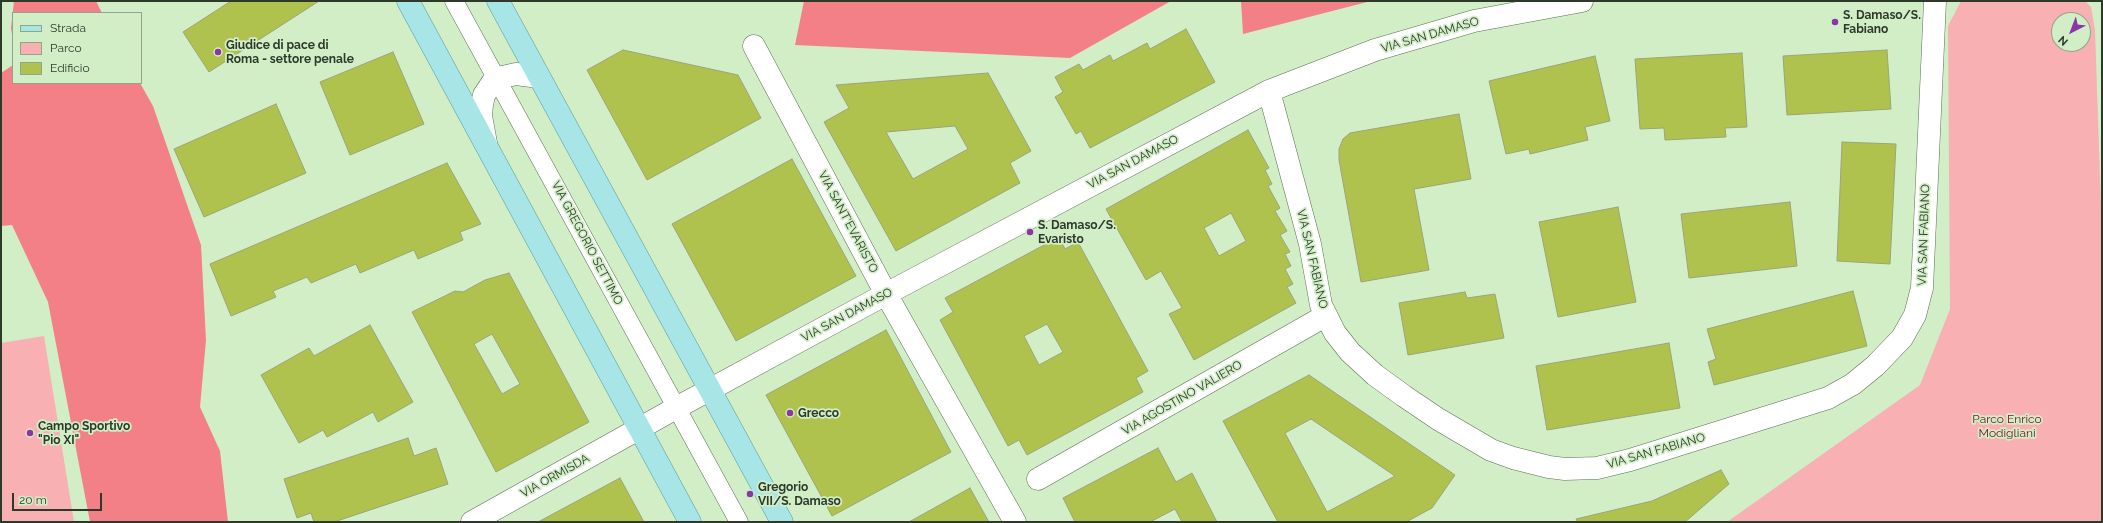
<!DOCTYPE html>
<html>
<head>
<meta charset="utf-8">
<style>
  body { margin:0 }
  #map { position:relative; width:2103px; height:523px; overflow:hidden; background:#d1eec7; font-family:Raleway,sans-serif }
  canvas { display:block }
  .frame { position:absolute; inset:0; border:2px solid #2e392a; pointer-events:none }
  .legend { position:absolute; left:12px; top:12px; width:130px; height:72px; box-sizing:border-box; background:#d1eec7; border:1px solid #90a688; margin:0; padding:5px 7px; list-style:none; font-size:12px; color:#2e392a }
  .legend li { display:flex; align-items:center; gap:8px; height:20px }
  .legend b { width:20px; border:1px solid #90a688 }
  .north { position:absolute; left:2051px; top:12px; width:40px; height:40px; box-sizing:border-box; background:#d1eec7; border:1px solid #90a688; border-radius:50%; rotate:222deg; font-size:11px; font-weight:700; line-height:16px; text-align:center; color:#2e392a }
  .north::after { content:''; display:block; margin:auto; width:14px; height:18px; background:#8a36a4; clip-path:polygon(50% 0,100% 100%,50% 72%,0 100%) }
  .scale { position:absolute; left:12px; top:493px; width:90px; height:18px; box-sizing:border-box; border:2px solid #2e392a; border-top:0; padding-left:5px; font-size:12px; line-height:14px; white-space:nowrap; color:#2e392a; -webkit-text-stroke:3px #d1eec7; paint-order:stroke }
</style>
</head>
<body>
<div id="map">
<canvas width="2103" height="523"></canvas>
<div class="frame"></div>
<ul class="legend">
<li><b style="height:5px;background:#a8e5e6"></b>Strada</li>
<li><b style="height:11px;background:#f8b0b2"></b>Parco</li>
<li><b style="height:11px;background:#b0c24e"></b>Edificio</li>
</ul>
<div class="north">N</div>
<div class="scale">20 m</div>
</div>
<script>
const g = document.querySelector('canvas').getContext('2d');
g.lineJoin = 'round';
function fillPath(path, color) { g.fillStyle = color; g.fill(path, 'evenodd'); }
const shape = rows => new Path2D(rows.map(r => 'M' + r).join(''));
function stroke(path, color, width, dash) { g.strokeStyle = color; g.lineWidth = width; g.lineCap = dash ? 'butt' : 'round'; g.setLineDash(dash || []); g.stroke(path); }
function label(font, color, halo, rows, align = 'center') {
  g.font = font + ' Raleway,sans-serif'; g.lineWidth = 3.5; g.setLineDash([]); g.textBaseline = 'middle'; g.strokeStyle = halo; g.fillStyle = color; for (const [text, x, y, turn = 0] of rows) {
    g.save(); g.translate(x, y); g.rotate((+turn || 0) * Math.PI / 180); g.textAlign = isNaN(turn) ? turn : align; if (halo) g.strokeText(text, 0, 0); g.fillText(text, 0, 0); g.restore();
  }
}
fillPath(shape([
  [1961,1,2085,1,2091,7,2095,30,2102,236,2102,522,1727,522,1920,385,1950,309,1948,26],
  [2059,20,2083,20,2083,44,2059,44],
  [44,336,74,522,1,522,1,343]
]), '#f8b0b2');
fillPath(shape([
  [14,1,96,1,102,13,13,13,13,40,11,28],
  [804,1,1171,1,1070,58,795,45],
  [1241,1,1371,1,1243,34],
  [13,65,13,83,140,83,153,106,201,245,206,340,200,407,220,451,228,522,90,522,48,302,12,225,1,226,1,73]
]), '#f48087');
const building = shape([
  [231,1,319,1,209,72,183,32,231,1],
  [1186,29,1215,82,1090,148,1081,131,1076,134,1055,97,1063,92,1055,77,1079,64,1083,70,1110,55,1113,61,1147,43,1150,49,1186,29],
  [623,50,738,75,761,118,647,180,587,70,623,50],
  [1887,50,1891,109,1787,115,1783,56,1887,50],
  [393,52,424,124,350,155,320,82,393,52],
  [1742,53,1747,127,1725,128,1726,137,1665,140,1664,128,1640,129,1635,59,1742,53],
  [1595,56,1610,121,1585,127,1588,140,1530,154,1529,149,1506,154,1489,81,1595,56],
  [988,73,1031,151,1010,163,1020,183,896,251,824,122,849,108,836,85,988,73],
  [955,126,968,149,913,179,886,132,955,126],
  [276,104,306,173,204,217,174,149,276,104],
  [1459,114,1471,179,1414,189,1429,270,1361,282,1339,160,1339,149,1343,139,1350,133,1459,114],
  [1248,130,1269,168,1265,170,1272,184,1268,186,1280,208,1275,211,1287,231,1280,235,1290,252,1285,254,1291,266,1285,269,1293,284,1287,287,1296,303,1194,360,1169,314,1182,308,1161,271,1146,280,1106,209,1248,130],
  [1231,213,1246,241,1219,256,1204,228,1231,213],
  [1842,142,1896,144,1890,264,1837,261,1842,142],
  [792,159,856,276,736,341,672,224,792,159],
  [447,163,481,224,460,232,463,240,418,259,414,250,360,273,356,264,311,283,307,277,273,291,276,297,231,316,210,264,447,163],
  [1790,202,1797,266,1689,278,1681,214,1790,202],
  [1618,207,1636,302,1558,317,1539,222,1618,207],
  [1059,237,1065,249,1078,242,1148,371,1136,378,1143,392,1027,455,1019,440,1008,446,940,320,953,312,945,298,1059,237],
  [1047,324,1063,352,1039,365,1024,336,1047,324],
  [509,273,589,422,496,472,412,312,455,291,463,292,485,280,509,273],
  [492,334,520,384,502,394,474,344,492,334],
  [1853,291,1867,346,1714,385,1708,362,1716,359,1707,329,1853,291],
  [1465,292,1467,298,1495,294,1504,338,1408,355,1399,303,1465,292],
  [370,325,413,402,378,422,373,412,327,437,323,430,299,443,261,375,309,348,314,356,370,325],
  [886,330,951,452,832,516,766,395,886,330],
  [1669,343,1680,408,1547,430,1536,366,1669,343],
  [1309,375,1455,475,1432,508,1406,522,1278,522,1223,421,1309,375],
  [1311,419,1395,476,1327,512,1285,433,1311,419],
  [408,438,414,456,436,448,448,484,334,522,314,522,311,513,297,518,284,479,408,438],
  [1158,448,1176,482,1192,473,1217,522,1182,522,1175,509,1150,522,1075,522,1063,498,1158,448],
  [1721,470,1729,484,1685,522,1578,522,1576,519,1652,501,1721,470],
  [620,478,644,522,538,522,620,478],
  [970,488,989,522,909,522,970,488]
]);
fillPath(building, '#b0c24e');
stroke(building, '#9ba479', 1);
const lane = shape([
  [454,1,739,522]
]);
const street = shape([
  [754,46,886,294,1015,522],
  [1269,91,1310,244,1321,305,1335,333,1350,352,1375,375,1404,396,1438,419,1491,450,1513,458,1549,467,1565,469,1597,468,1630,460,1828,398,1853,384,1875,366,1902,338,1915,315,1922,288,1935,1],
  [486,143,481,116,482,105,484,95,492,83,498,78,516,74,539,77],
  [1038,479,1325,316],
  [472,522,676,408,886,294,1269,91,1375,50,1474,21,1582,1]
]);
const primary = shape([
  [408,1,690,522],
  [498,1,782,522]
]);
stroke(lane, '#59724f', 19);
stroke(street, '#59724f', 23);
stroke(primary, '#589d99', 23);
stroke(lane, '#fff', 18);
stroke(street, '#fff', 22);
stroke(primary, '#a8e5e6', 22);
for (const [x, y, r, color] of [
  [1835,22,4,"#8a36a4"],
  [218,52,4,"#8a36a4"],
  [1030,232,4,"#8a36a4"],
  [790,413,4,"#8a36a4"],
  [30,433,4,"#8a36a4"],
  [750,494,4,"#8a36a4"]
]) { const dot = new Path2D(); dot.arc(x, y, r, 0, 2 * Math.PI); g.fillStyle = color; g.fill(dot); stroke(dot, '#d1eec7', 1.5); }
label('bold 12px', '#2e392a', '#d1eec7', [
  ["S. Damaso/S.",1843,15],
  ["Fabiano",1843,29],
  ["Giudice di pace di",226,45],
  ["Roma - settore penale",226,59],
  ["S. Damaso/S.",1038,225],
  ["Evaristo",1038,239],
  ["Grecco",798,413],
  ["Campo Sportivo",38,426],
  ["\"Pio XI\"",38,440],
  ["Gregorio",758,487],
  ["VII/S. Damaso",758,501]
], 'left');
label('12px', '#2e392a', '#d1eec7', [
  ["VIA SAN DAMASO",1430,35,-16],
  ["VIA SAN DAMASO",1133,162,-28],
  ["VIA SANT'EVARISTO",848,222,62],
  ["VIA SAN FABIANO",1924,235,-88],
  ["VIA GREGORIO SETTIMO",587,243,62],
  ["VIA SAN FABIANO",1312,259,77],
  ["VIA SAN DAMASO",847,315,-28],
  ["VIA AGOSTINO VALIERO",1182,398,-30],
  ["VIA SAN FABIANO",1656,451,-16],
  ["VIA ORMISDA",555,476,-29]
]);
label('12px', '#780d23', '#d1eec7', [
  ["Parco Enrico",2007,419],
  ["Modigliani",2007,433]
]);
</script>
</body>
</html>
